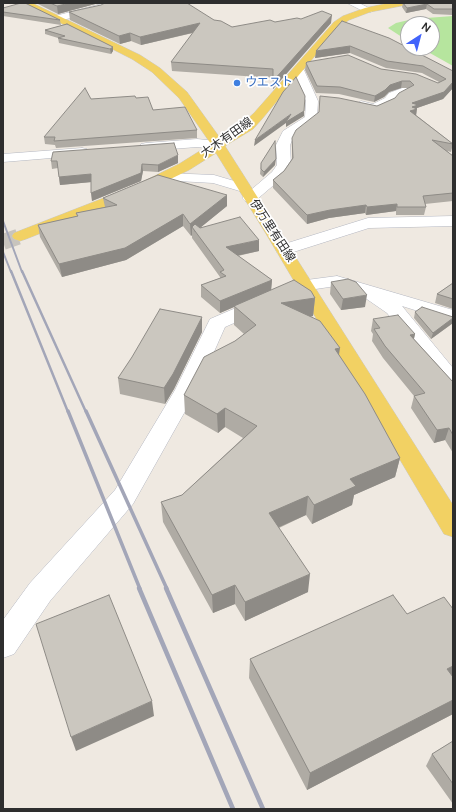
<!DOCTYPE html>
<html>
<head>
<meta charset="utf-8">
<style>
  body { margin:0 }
  #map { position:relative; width:456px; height:812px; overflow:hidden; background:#efe9e1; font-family:"DM Sans",sans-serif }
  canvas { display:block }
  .frame { position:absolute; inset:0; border:4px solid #2e2e2e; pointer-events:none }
  .north { position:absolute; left:400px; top:16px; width:40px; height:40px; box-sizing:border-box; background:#fff; border:1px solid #ababab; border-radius:50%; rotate:36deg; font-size:11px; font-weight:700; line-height:16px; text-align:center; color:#2e2e2e }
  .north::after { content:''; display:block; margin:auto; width:14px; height:18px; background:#4264fb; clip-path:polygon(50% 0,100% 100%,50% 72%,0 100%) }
</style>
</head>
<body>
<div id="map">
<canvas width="456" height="812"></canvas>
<div class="frame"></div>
<div class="north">N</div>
</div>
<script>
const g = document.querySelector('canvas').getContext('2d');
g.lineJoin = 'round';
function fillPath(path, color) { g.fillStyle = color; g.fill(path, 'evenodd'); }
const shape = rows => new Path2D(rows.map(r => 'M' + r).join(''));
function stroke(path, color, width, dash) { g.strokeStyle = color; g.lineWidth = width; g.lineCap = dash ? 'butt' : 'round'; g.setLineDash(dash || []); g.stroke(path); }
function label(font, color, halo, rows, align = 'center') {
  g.font = font + ' "DM Sans","Noto Sans JP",sans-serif'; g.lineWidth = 3.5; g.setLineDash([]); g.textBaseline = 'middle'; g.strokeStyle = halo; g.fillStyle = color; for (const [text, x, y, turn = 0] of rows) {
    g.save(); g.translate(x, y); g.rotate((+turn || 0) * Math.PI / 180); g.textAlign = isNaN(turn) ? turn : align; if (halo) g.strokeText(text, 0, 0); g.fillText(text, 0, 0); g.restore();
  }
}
fillPath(shape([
  [453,16,453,66,421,48,432,48,432,24,408,24,408,41,388,28,396,23,413,19]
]), '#b6e59e');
stroke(shape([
  [3,242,20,236]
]), '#c8c4bd', 16, [16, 8]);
const minor = shape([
  [105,3,116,3,101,11,58,21,53,18,55,16,105,3],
  [347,3,359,3,373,10,371,12,365,12,347,3],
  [298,67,304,70,318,101,317,118,294,136,290,145,291,165,282,178,255,201,245,201,242,198,245,195,272,172,277,165,276,145,283,131,305,117,306,101,292,70,298,67],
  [405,87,411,91,409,93,397,99,393,104,379,111,375,112,361,109,355,105,361,101,373,104,385,98,389,93,405,87],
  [197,139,217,141,222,142,224,145,222,148,217,149,197,147,146,151,141,150,139,147,141,144,146,143,197,139],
  [82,148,87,149,89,152,87,155,3,162,3,154,82,148],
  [165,173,214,175,248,185,250,188,248,191,243,192,213,183,160,180,158,177,160,174,165,173],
  [453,216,453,226,369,228,284,255,278,254,276,250,278,246,368,218,453,216],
  [337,276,453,310,453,322,402,306,453,368,453,388,446,386,387,313,358,293,336,286,309,290,225,327,197,390,133,504,50,601,14,654,3,658,3,620,30,583,115,490,175,390,210,319,299,281,337,276]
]);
const major = shape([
  [21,3,32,3,140,55,160,68,187,92,220,138,243,123,254,113,334,22,343,16,365,8,389,3,407,3,406,5,370,12,349,20,340,26,262,119,253,129,225,146,453,505,453,537,444,534,265,232,216,153,189,170,142,193,26,239,20,241,14,239,12,236,14,233,132,187,179,164,211,144,179,98,152,72,132,59,21,3]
]);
stroke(minor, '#b4b7c1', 1);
stroke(major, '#c9c9c9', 1);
fillPath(minor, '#fff');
fillPath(major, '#f2d163');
stroke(shape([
  [3,221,22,272],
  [3,252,11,272]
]), '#a3a6b8', 2);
stroke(shape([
  [11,271,68,412],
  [22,271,86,412]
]), '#a3a6b8', 2.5);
stroke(shape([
  [68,411,140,589],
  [86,411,167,589]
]), '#a3a6b8', 3.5);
stroke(shape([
  [139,588,233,809],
  [166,588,263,809]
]), '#a3a6b8', 4.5);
fillPath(shape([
  [36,3,99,3,58,14],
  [403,3,453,3,453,15,433,14,426,9,406,13,402,7],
  [3,8,60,20,61,25,3,16],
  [69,12,214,20,232,27,301,19,331,23,273,89,273,78,172,71,171,62,193,33,141,45,131,41,120,44,70,20],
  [342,21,453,71,453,88,443,99,417,108,416,115,453,144,451,152,447,151,453,156,453,201,425,204,426,207,424,215,396,215,396,211,366,215,365,213,329,218,307,224,273,188,273,180,284,171,292,159,292,138,377,106,395,98,409,88,401,88,389,92,384,97,374,102,339,94,316,93,305,70,306,63,381,69,438,83,439,82,422,73,386,68,350,53,315,58],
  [67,24,113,51,111,54,59,43,58,38,45,34,45,30],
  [136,98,153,110,197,130,197,138,56,148,55,145,45,144,44,137,91,99],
  [51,161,178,163,158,172,143,171,141,181,92,201,91,182,60,185,58,168,52,169],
  [261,163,275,165,263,177,260,174],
  [227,195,227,206,201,227,259,251,238,256,272,280,271,290,315,298,313,316,310,317,339,355,400,458,395,477,354,495,352,505,312,524,306,515,279,528,308,592,245,621,235,604,213,613,163,522,161,502,182,495,243,438,225,427,218,433,185,414,184,395,235,341,244,334,234,325,234,307,220,313,201,297,201,285,220,278,220,277,192,238,192,235,191,236,183,226,126,260,62,277,40,237,38,225,77,216,76,213,105,207,103,198],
  [331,282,365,307,341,310,330,294],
  [453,283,453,309,435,303,437,294],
  [415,312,453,323,431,339,414,318],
  [202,317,202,332,174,389,165,404,120,394,118,378],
  [373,319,415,334,414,339,453,382,453,453,445,440,434,443,411,408,414,396,383,358,372,341,373,334,371,331],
  [453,609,453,714,307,790,249,678,250,659,407,614],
  [453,741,453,804,426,766,432,754]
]), '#afaba4');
fillPath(shape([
  [70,3,99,3,58,14,57,6],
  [427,4,426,9,406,13,407,8],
  [332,15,331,23,273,89,273,81],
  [200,23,200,31,141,45,140,37],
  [130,33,131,41,120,44,119,36],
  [350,46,350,53,315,58,316,51],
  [113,47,113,51,111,54,110,49],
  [402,81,401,88,389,92,384,97,374,102,375,96,390,85],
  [453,82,453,88,443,99,417,108,416,116,409,118,412,103],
  [304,111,304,116,286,127,286,123,254,146,255,140,291,114],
  [178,155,178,163,158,172,158,165],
  [276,159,275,165,263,177,264,172],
  [142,164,143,171,141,181,92,201,91,193],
  [91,174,92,182,60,185,59,177],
  [227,195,227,206,195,232,192,227,192,235,191,236,190,224],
  [397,204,396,211,366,215,367,207],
  [366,205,365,213,329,218,307,224,307,215,330,210],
  [183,214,183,226,126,260,62,277,59,264],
  [259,240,259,251,226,258,226,247],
  [272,280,271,291,234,306,234,307,220,313,220,301],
  [367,295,365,307,341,310,343,299],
  [315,298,313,316,280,322,281,303],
  [202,317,202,332,174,389,165,404,164,388],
  [453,318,453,323,431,339,433,333],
  [415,334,412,346,410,335],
  [340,348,337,367,335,349],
  [225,408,225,427,218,433,217,414],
  [449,428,445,440,434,443,437,430],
  [400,458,395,477,354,495,352,505,312,524,314,505,350,479],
  [308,496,306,515,268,532,269,513],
  [310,574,308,592,245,621,245,602],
  [235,585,235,604,213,613,212,595],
  [453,666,453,681,447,669],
  [453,700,453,714,307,790,310,773],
  [152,701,154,716,76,751,71,737]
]), '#8e8b86');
const building = shape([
  [21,3,25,3,60,20,3,12,3,8,21,3],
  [50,3,70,3,57,6,50,3],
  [105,3,187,3,214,20,221,21,232,27,270,20,275,22,297,18,301,19,322,11,332,15,273,81,273,69,171,62,200,23,140,37,130,33,119,36,69,12,101,5,105,3],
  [403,3,453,3,453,9,434,9,427,4,407,8,403,3],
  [342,21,389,38,453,71,453,82,444,92,412,103,418,105,412,107,417,109,410,111,453,144,432,140,453,156,453,193,423,196,426,207,397,207,397,204,367,207,366,205,330,210,307,215,273,180,284,171,293,158,292,138,296,130,319,112,320,96,339,98,377,106,395,98,399,93,414,85,410,81,402,81,390,85,385,90,375,96,340,87,317,86,306,63,307,62,348,55,381,69,416,74,438,83,446,79,423,66,387,61,350,46,316,51,342,21],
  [67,24,113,47,110,49,58,38,65,36,45,30,67,24],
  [296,77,305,96,304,111,286,122,291,114,255,140,283,92,296,77],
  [85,88,91,99,135,96,136,98,148,97,153,110,185,107,197,130,54,141,55,137,44,137,85,88],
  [275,141,276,159,264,172,261,169,261,163,275,141],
  [174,143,178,155,158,165,142,164,141,173,91,193,91,174,59,177,57,161,51,161,53,152,174,143],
  [158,175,227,195,190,224,183,214,125,248,59,264,38,225,78,216,76,213,117,205,103,198,158,175],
  [240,217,259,240,226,247,272,280,220,301,201,285,226,276,220,272,224,270,192,227,195,224,200,228,240,217],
  [348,279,356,282,367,295,343,299,331,282,348,279],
  [294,280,311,291,315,298,281,303,320,321,340,348,335,349,365,394,400,458,350,479,356,486,314,505,308,496,269,513,310,574,245,602,235,585,212,595,161,502,182,495,257,426,225,408,217,414,184,395,204,357,235,341,256,325,234,306,294,280],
  [453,283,453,299,437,294,453,283],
  [422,307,453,317,453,318,433,333,415,312,422,307],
  [160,309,202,317,173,374,164,388,118,378,132,357,160,309],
  [398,315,415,334,410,335,453,382,453,435,449,428,437,430,414,396,425,393,385,346,374,329,380,328,373,319,398,315],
  [109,595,152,701,71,737,36,624,109,595],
  [393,595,407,614,444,597,453,609,453,666,447,669,453,677,453,700,310,773,250,659,393,595],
  [453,741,453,784,432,754,453,741]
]);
fillPath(building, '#cbc7bf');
stroke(building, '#8e8b86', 1);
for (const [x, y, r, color] of [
  [237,83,4,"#3f7fe0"]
]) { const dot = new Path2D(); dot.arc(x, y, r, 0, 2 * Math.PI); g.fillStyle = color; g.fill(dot); stroke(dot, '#fff', 1.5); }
label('12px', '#366cbe', '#fff', [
  ["ウエスト",245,83]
], 'left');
label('12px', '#2e2e2e', '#fff', [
  ["大木有田線",227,138,-35],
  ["伊万里有田線",272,231,57]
]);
</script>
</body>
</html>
